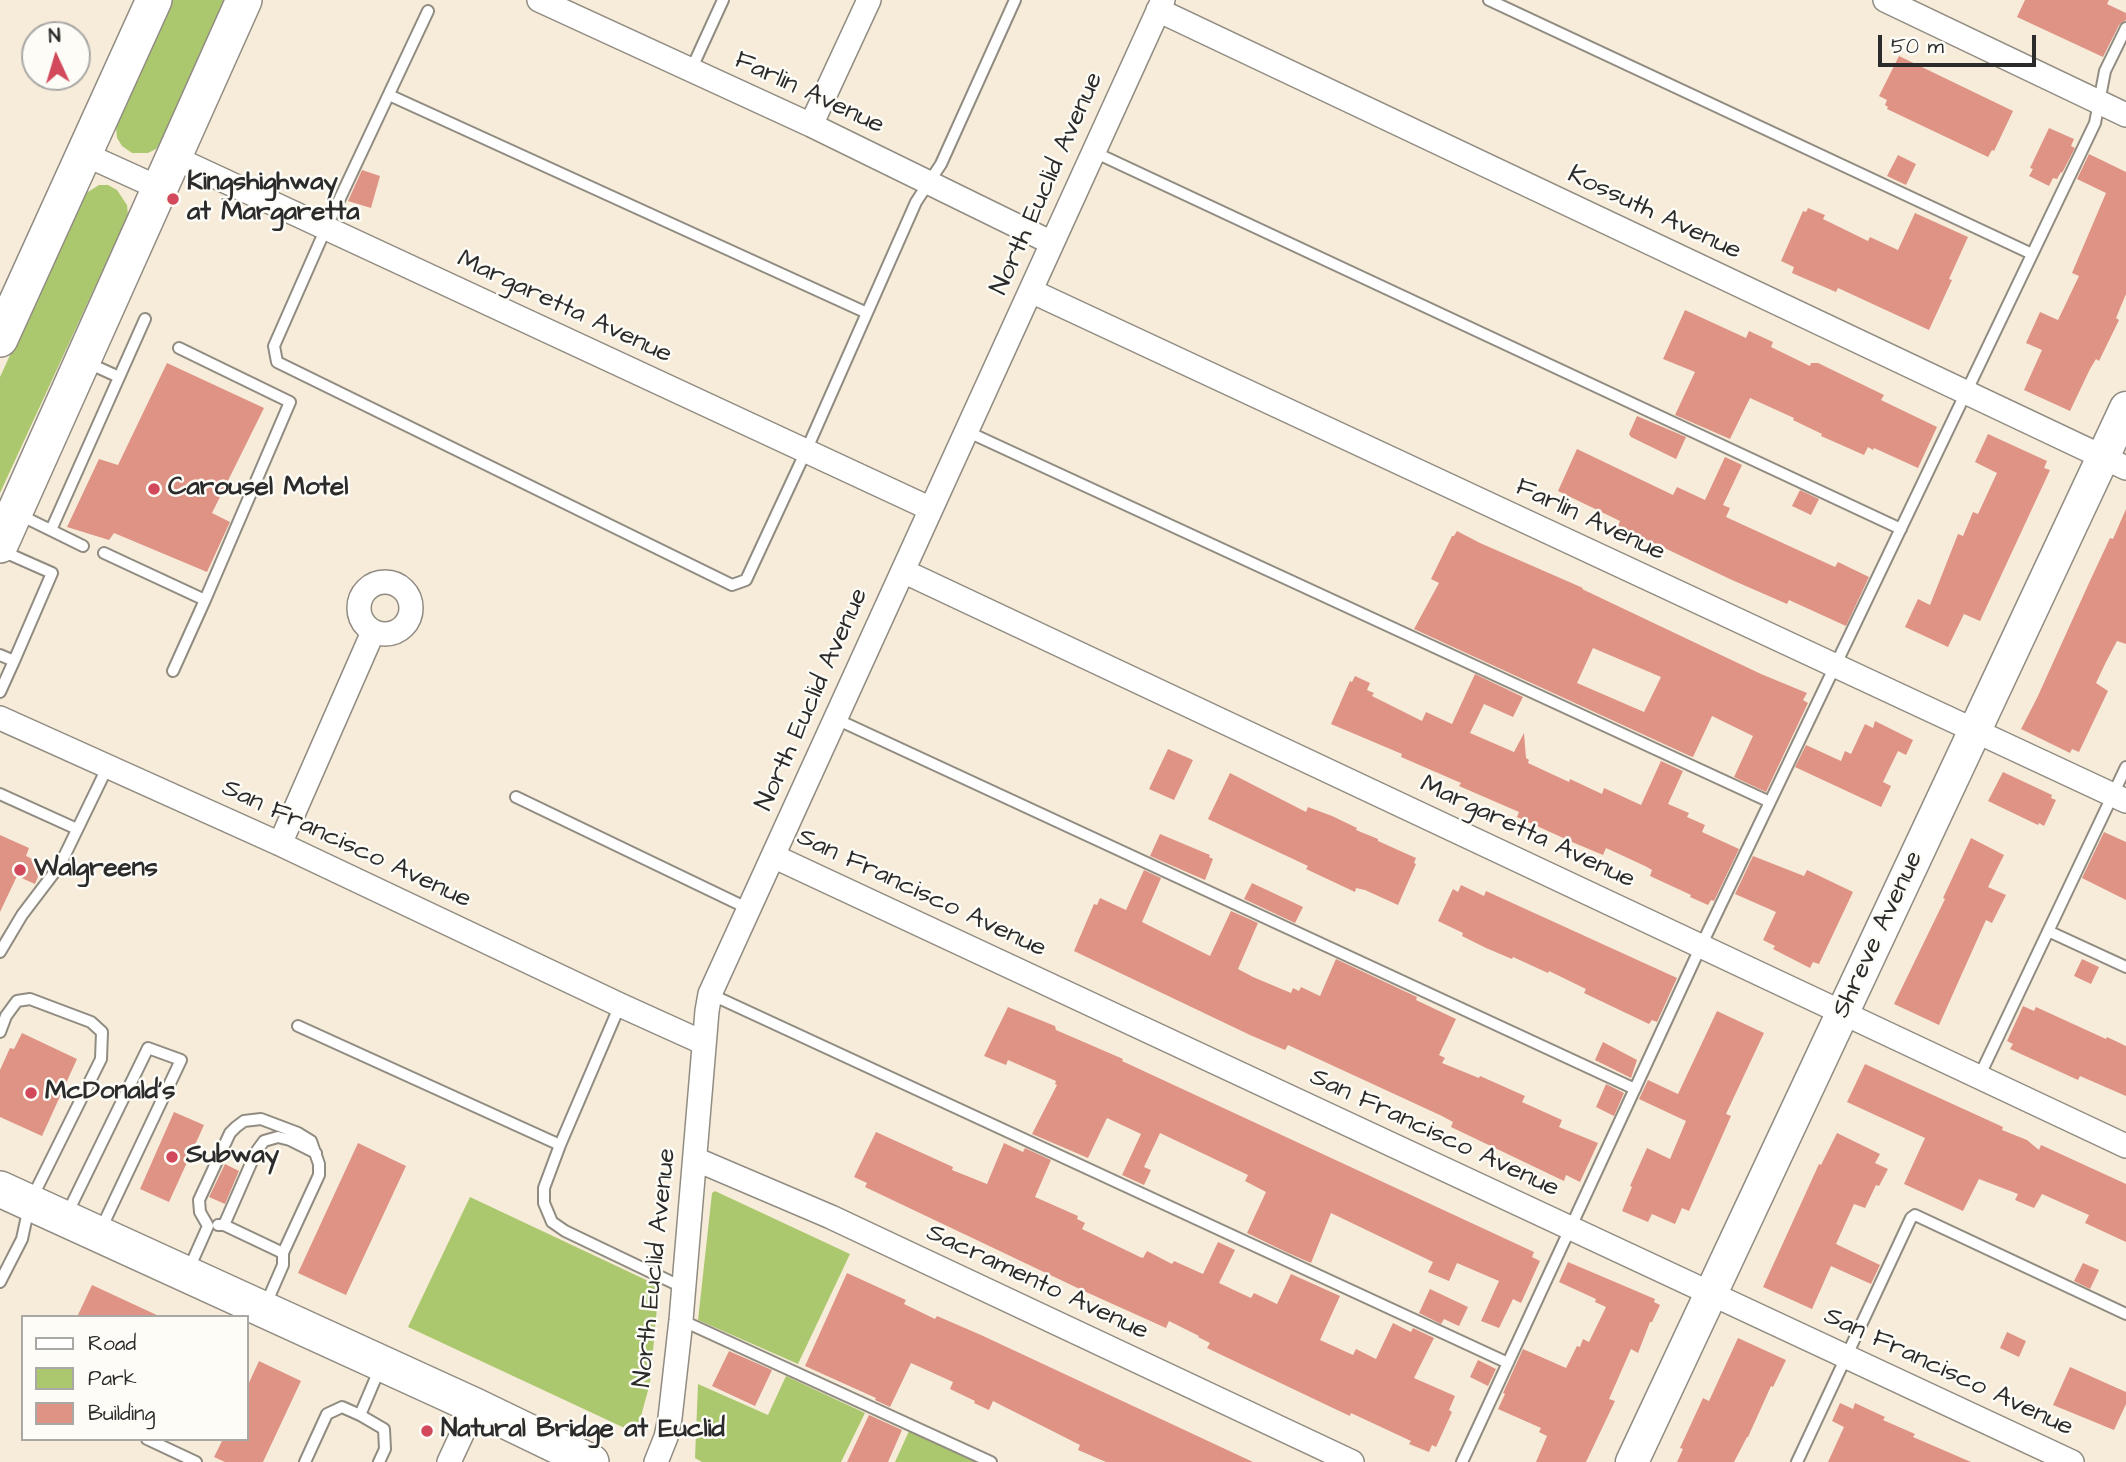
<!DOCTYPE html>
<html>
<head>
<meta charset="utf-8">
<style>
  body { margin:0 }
  #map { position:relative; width:2126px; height:1462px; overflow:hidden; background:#f7ecda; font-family:"Architects Daughter",sans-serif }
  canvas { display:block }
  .legend { position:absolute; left:21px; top:1315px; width:228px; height:126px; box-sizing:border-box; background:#fdfcf7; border:2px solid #a9a8a5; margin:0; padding:9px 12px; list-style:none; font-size:21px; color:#2b2b2b }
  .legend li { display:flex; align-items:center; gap:14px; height:35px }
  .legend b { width:35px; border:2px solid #a9a8a5 }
  .north { position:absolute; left:21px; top:21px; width:70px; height:70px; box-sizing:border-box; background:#fdfcf7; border:2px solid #a9a8a5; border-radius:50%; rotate:356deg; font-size:19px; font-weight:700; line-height:28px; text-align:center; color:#2b2b2b }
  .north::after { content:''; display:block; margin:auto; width:24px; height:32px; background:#d1495b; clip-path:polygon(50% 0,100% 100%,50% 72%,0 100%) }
  .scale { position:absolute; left:1878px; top:35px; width:158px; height:32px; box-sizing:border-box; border:4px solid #2b2b2b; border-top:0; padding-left:9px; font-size:21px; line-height:24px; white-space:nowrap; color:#2b2b2b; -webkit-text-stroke:5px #fdfcf7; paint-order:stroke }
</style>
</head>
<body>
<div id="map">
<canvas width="2126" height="1462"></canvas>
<ul class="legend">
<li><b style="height:9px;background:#fff"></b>Road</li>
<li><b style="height:19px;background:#acc86f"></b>Park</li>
<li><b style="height:19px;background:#de9385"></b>Building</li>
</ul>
<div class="north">N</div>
<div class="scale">50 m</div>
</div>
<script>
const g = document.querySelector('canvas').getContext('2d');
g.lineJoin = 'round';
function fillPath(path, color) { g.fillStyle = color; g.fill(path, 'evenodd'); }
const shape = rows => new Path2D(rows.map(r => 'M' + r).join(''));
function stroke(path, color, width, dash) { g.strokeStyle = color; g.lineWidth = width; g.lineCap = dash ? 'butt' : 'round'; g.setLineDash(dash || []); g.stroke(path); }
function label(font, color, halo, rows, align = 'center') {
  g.font = font + ' "Architects Daughter",sans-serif'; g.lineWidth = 5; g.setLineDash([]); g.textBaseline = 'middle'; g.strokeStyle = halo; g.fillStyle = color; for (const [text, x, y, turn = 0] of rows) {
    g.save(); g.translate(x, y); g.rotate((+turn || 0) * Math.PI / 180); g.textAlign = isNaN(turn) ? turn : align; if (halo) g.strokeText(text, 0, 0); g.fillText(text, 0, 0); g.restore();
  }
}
fillPath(shape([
  [173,0,225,0,161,141,156,149,148,153,132,153,122,146,117,138,116,127],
  [99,185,108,185,117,190,127,205,128,215,0,493,0,377,83,195],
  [715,1191,850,1254,798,1364,698,1320,712,1193],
  [470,1197,659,1286,650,1383,637,1431,631,1431,408,1327],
  [786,1376,865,1413,841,1462,702,1462,695,1458,698,1384,768,1415],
  [909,1431,975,1462,895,1462]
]), '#acc86f');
fillPath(shape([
  [2025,0,2109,0,2107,4,2126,13,2126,20,2119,25,2103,57,2017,17],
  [1899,56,2013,111,1994,151,1992,150,1988,157,1887,109,1888,107,1885,105,1887,100,1879,96],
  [2049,128,2074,139,2071,146,2075,148,2062,173,2061,172,2057,179,2053,178,2049,186,2029,176,2033,169,2030,168],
  [2089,154,2126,172,2126,294,2116,318,2119,320,2099,361,2096,359,2090,369,2070,411,2024,390,2042,350,2026,343,2040,312,2058,320,2079,276,2072,273,2106,193,2077,179],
  [1898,155,1916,164,1906,185,1887,176],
  [362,170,380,176,371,208,348,201],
  [1808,208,1825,215,1823,219,1868,241,1870,237,1898,250,1915,213,1968,237,1949,279,1952,280,1929,330,1838,288,1836,292,1792,273,1794,267,1781,261,1803,211,1806,212],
  [1685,310,1746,338,1749,331,1773,342,1771,347,1810,366,1811,363,1818,363,1884,395,1881,400,1937,427,1918,468,1874,448,1873,450,1868,447,1864,455,1821,436,1822,434,1793,420,1794,418,1750,398,1730,439,1675,415,1695,372,1663,359],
  [167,363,264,408,212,513,230,522,207,572,114,533,109,540,67,527,99,459,118,465],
  [1637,416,1686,437,1676,459,1631,437,1629,434],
  [1988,434,2047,461,2044,468,2050,470,1980,621,1964,614,1948,647,1946,646,1905,627,1918,599,1930,605,1958,534,1963,536,1973,512,1978,514,1997,473,1975,462],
  [1577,449,1673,495,1677,487,1705,500,1725,457,1742,465,1723,505,1730,508,1726,517,1835,567,1838,562,1869,577,1846,626,1789,600,1787,604,1732,580,1618,526,1620,521,1558,491],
  [1800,490,1819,499,1811,515,1792,506],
  [2126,509,2126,644,2117,641,2106,662,2096,683,2108,691,2079,752,2072,749,2070,753,2021,729,2037,698,2089,583,2110,538,2113,539],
  [1457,531,1480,543,1583,588,1582,589,1761,674,1807,693,1803,700,1808,703,1766,792,1734,777,1753,736,1712,716,1693,757,1690,756,1414,629,1439,583,1431,579,1452,536,1454,536],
  [1593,648,1661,677,1644,712,1577,683],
  [1475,674,1523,697,1513,717,1484,704,1470,733,1514,752,1524,733,1526,758,1529,760,1528,763,1569,782,1570,779,1602,794,1604,788,1641,805,1661,761,1683,771,1668,804,1689,813,1687,817,1705,825,1702,832,1739,849,1714,901,1711,900,1708,905,1690,897,1691,895,1650,876,1652,870,1645,866,1606,848,1603,855,1572,842,1517,817,1519,812,1459,786,1461,783,1401,757,1402,754,1331,724,1350,681,1352,682,1355,676,1370,683,1367,690,1374,693,1372,696,1422,721,1426,712,1452,724],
  [1875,721,1913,740,1906,755,1898,751,1883,782,1891,786,1881,807,1795,767,1806,745,1841,761,1845,751,1851,754,1865,724,1873,728],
  [1168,749,1193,760,1174,800,1149,789],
  [2003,772,2052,795,2051,798,2056,800,2044,826,2039,823,2038,825,1988,801],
  [1230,773,1306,812,1308,807,1332,816,1357,828,1356,830,1378,839,1378,841,1416,858,1414,863,1416,864,1398,905,1365,890,1356,888,1355,892,1306,869,1308,866,1208,819],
  [2104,832,2126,842,2126,900,2082,878],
  [1160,834,1210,855,1209,857,1213,859,1205,880,1150,856],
  [0,835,29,848,26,856,43,864,35,884,17,876,0,912],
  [1971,838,2004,855,1988,887,2006,895,1992,923,1986,920,1939,1025,1894,1004,1945,899,1943,898],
  [1753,856,1804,876,1807,870,1853,892,1819,964,1813,962,1810,968,1773,949,1775,946,1763,940,1776,912,1735,894],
  [1144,870,1161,878,1142,922,1210,956,1231,911,1258,923,1238,969,1253,977,1291,993,1293,988,1299,991,1301,987,1320,996,1336,959,1417,997,1416,1000,1456,1019,1439,1055,1445,1058,1442,1063,1479,1078,1480,1076,1525,1096,1522,1102,1562,1120,1559,1127,1598,1143,1580,1182,1566,1175,1564,1181,1451,1127,1453,1122,1442,1116,1288,1045,1285,1050,1250,1035,1074,951,1094,904,1097,905,1100,898,1126,910],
  [1252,883,1303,907,1295,923,1244,899],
  [1461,885,1484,896,1486,891,1677,978,1657,1022,1652,1020,1649,1024,1584,993,1586,989,1549,971,1548,973,1513,957,1512,959,1486,948,1462,936,1463,933,1438,921,1453,889,1458,892],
  [2082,959,2099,967,2091,984,2074,976],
  [2023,1006,2034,1011,2036,1007,2106,1039,2107,1037,2126,1046,2126,1096,2080,1076,2078,1080,2010,1049,2013,1044,2007,1041],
  [1008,1007,1055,1026,1056,1030,1123,1059,1122,1061,1534,1252,1532,1257,1540,1261,1521,1303,1513,1299,1499,1328,1481,1321,1499,1281,1457,1263,1449,1281,1428,1272,1433,1262,1331,1213,1311,1263,1286,1252,1247,1233,1266,1192,1245,1181,1248,1175,1160,1133,1144,1167,1151,1170,1144,1185,1122,1175,1141,1134,1107,1118,1088,1158,1032,1134,1057,1085,1055,1084,1056,1081,1008,1060,1006,1065,984,1056],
  [1717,1011,1764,1033,1726,1114,1731,1116,1689,1211,1682,1208,1675,1224,1652,1214,1648,1222,1622,1211,1632,1187,1630,1186,1647,1148,1670,1159,1686,1121,1639,1099,1648,1080,1678,1094],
  [22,1033,77,1059,42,1136,0,1117,0,1070,10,1048,14,1049],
  [1603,1042,1637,1060,1631,1078,1595,1060],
  [1865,1064,2003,1127,2002,1130,2027,1140,2039,1150,2041,1145,2126,1184,2126,1242,2085,1223,2089,1215,2042,1194,2034,1208,2015,1200,2018,1194,1979,1179,1963,1211,1904,1184,1925,1138,1847,1102],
  [1606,1084,1624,1093,1614,1116,1596,1107],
  [174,1112,204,1125,169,1202,140,1189],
  [876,1132,953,1167,952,1170,987,1184,1004,1143,1023,1152,1025,1148,1051,1160,1035,1197,1078,1216,1077,1219,1085,1223,1082,1229,1140,1257,1143,1258,1147,1251,1172,1264,1174,1261,1203,1274,1218,1242,1235,1250,1219,1283,1251,1298,1254,1293,1277,1304,1291,1274,1340,1296,1320,1340,1353,1355,1356,1349,1376,1359,1393,1323,1411,1332,1413,1328,1434,1338,1414,1378,1455,1396,1449,1410,1452,1412,1436,1447,1432,1445,1429,1452,1409,1444,1411,1441,1351,1413,1350,1416,1335,1409,1207,1348,1210,1343,1198,1337,1199,1336,1169,1321,1166,1328,1086,1292,865,1187,867,1183,854,1177],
  [1837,1133,1880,1154,1875,1163,1888,1169,1879,1186,1876,1185,1865,1208,1854,1204,1836,1244,1880,1265,1871,1284,1831,1266,1812,1309,1763,1287,1819,1164,1821,1165],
  [358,1143,406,1166,346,1295,298,1273],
  [225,1164,239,1171,225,1204,209,1197],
  [1568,1262,1655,1299,1654,1302,1660,1305,1652,1322,1650,1322,1638,1353,1631,1349,1609,1399,1615,1401,1586,1462,1536,1462,1547,1436,1539,1432,1541,1428,1498,1409,1505,1394,1503,1393,1523,1349,1566,1368,1577,1346,1580,1347,1583,1339,1589,1342,1606,1307,1595,1302,1596,1299,1559,1282],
  [2083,1263,2099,1270,2090,1289,2074,1281],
  [847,1273,906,1300,904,1304,935,1319,937,1316,981,1335,1253,1462,1106,1462,1078,1450,1080,1445,993,1401,989,1410,974,1403,975,1401,950,1389,953,1382,911,1363,890,1407,875,1400,876,1398,805,1366],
  [92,1285,161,1317,77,1317],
  [1430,1289,1468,1307,1459,1326,1444,1319,1441,1324,1419,1313],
  [2007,1332,2026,1341,2019,1357,2000,1348],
  [1738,1338,1786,1360,1773,1387,1771,1386,1748,1437,1747,1437,1734,1462,1677,1462,1683,1449,1680,1448,1703,1398,1709,1401],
  [729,1351,772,1370,755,1406,712,1386],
  [1478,1360,1496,1369,1488,1386,1470,1377],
  [259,1361,301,1381,263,1462,225,1462,214,1457,223,1439,247,1439,247,1387],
  [2070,1367,2126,1392,2126,1404,2114,1430,2053,1405],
  [1840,1403,1853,1409,1855,1403,1885,1417,1883,1420,1915,1434,1913,1437,1971,1462,1828,1462,1844,1427,1832,1421],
  [869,1415,902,1430,888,1462,847,1462]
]), '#de9385');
const lane = shape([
  [1489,0,2032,254],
  [428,11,326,228,274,346,277,362,732,585,746,580,806,451,916,202,941,164,1015,0],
  [691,70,723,0],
  [389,95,867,313],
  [1094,152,1901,529],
  [88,363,119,377],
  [966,431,1770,802],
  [20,515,83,546],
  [51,530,145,319],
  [0,550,52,573,14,661,0,655],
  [104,553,205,600,290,402,179,348],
  [173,671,205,600],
  [0,692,14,661],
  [836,719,1635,1089],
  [0,794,77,829],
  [516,797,749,909],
  [2048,931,2126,967],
  [0,952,22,915,60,865,108,766],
  [710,994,1508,1363],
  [298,1026,560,1145,544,1188,544,1203,552,1222,565,1231,684,1288],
  [0,1032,6,1016,17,1001,30,999,91,1022,102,1032,101,1059,30,1202,22,1239,0,1282],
  [1979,1077,2126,767],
  [560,1145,620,1005],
  [66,1216,148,1048,181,1060,100,1231],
  [218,1225,224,1225,283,1253],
  [224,1225,256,1152,264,1141,278,1137,290,1140,316,1153],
  [208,1226,200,1212,199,1200,230,1133,236,1127,244,1121,261,1119,298,1133,311,1141,319,1164,319,1175,283,1253,283,1265,266,1304],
  [188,1271,208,1226],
  [681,1320,991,1462],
  [360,1415,384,1429,385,1449,379,1462],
  [147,1439,196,1462],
  [305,1462,327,1414,342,1407,360,1415,380,1368],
  [1462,1462,1701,946,2095,123,2105,71,2126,28],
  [1797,1462,1911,1218,1915,1215,2126,1314]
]);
const street = shape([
  [539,0,811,125,1052,243],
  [1885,0,2126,115],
  [1158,10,2126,468],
  [811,125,869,0],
  [84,154,159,188],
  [173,157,931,509],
  [1031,291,2126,801],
  [903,571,2126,1146],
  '359 608a26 26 0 1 1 52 0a26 26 0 1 1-52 0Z',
  [0,718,280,844,620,1005,704,1043],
  [280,844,373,632],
  [773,856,2072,1462],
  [695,1159,831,1217,1352,1462],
  [449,1462,475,1406],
  [656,1462,666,1437,670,1418,681,1320,707,1011,710,994,1163,0]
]);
const secondary = shape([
  [1632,1462,2126,408]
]);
const primary = shape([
  [0,339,154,0],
  [0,545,244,0],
  [0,1189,475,1406,591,1462]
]);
stroke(lane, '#918c82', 14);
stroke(street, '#918c82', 26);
stroke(secondary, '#918c82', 35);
stroke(primary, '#918c82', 38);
stroke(lane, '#fff', 10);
stroke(street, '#fff', 23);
stroke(secondary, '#fff', 32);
stroke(primary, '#fff', 35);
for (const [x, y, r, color] of [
  [173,199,7,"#d1495b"],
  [154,489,7,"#d1495b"],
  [20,870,7,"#d1495b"],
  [31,1093,7,"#d1495b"],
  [172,1157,7,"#d1495b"],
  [427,1431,7,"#d1495b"]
]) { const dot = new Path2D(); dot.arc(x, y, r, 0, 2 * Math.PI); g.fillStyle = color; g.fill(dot); stroke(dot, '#fdfcf7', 2.5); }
label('26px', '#2b2b2b', '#fdfcf7', [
  ["Farlin Avenue",809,94,25],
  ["North Euclid Avenue",1048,184,-66],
  ["Kossuth Avenue",1654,214,25],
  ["Margaretta Avenue",564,308,25],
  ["Farlin Avenue",1590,521,25],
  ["North Euclid Avenue",813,700,-66],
  ["Margaretta Avenue",1527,833,25],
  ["San Francisco Avenue",346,845,25],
  ["San Francisco Avenue",921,894,25],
  ["Shreve Avenue",1879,935,-65],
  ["San Francisco Avenue",1434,1134,25],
  ["North Euclid Avenue",656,1268,-84],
  ["Sacramento Avenue",1037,1283,25],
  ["San Francisco Avenue",1948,1373,25]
]);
label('bold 26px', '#2b2b2b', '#fdfcf7', [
  ["Kingshighway",187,184],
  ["at Margaretta",187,214],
  ["Carousel Motel",168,489],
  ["Walgreens",34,870],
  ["McDonald's",45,1093],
  ["Subway",186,1157],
  ["Natural Bridge at Euclid",441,1431]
], 'left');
</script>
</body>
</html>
